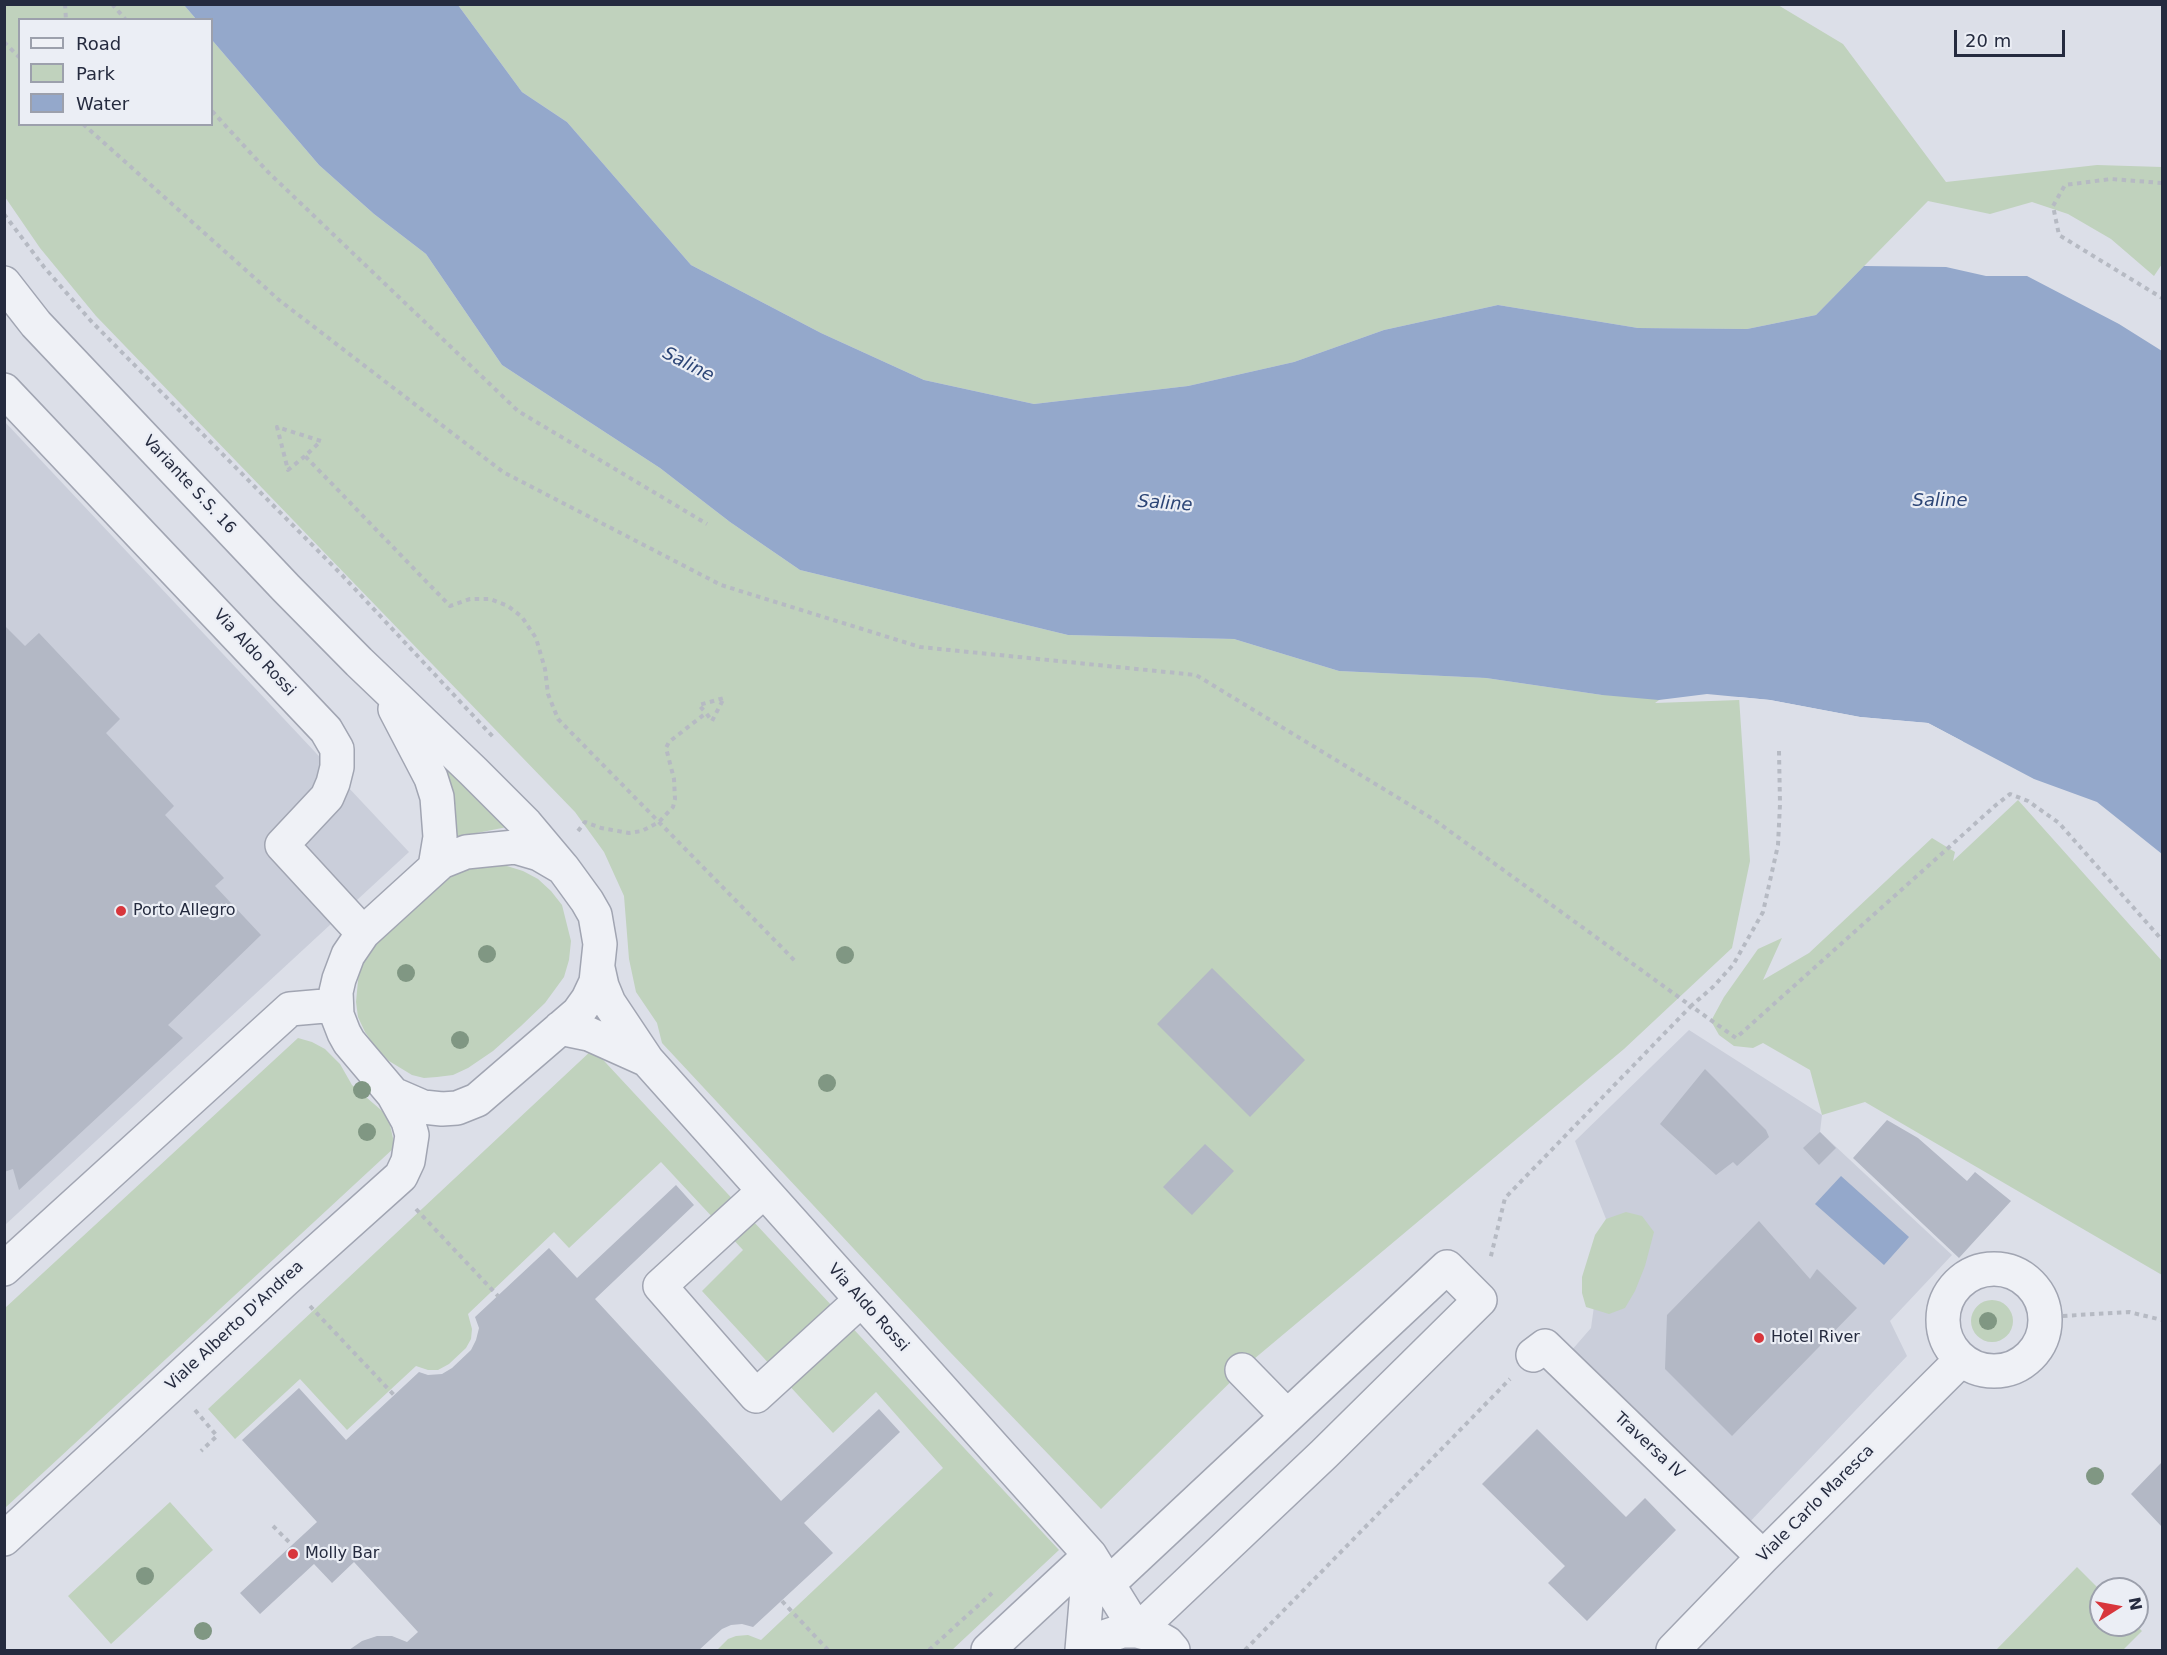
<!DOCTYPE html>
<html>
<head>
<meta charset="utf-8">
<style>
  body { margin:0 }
  #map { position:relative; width:2167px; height:1655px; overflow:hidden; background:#dcdfe8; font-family:"DejaVu Sans",sans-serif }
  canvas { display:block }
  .frame { position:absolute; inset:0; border:6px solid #252b3f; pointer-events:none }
  .legend { position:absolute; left:18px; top:18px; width:195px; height:108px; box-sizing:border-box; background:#ebeef5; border:2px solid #9ca0ac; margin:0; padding:8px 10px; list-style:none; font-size:18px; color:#252b3f }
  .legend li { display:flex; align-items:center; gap:12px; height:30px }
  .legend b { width:30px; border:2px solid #9ca0ac }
  .north { position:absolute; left:2089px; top:1577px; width:60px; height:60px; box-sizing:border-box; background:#ebeef5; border:2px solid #9ca0ac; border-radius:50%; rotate:79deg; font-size:16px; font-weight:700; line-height:24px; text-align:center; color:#252b3f }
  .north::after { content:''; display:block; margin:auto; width:21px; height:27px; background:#d8363c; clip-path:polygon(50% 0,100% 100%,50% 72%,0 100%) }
  .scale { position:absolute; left:1954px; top:30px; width:111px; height:27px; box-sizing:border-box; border:3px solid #252b3f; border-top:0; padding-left:8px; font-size:18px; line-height:21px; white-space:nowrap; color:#252b3f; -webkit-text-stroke:4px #ebeef5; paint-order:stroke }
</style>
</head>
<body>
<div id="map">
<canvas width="2167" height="1655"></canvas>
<div class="frame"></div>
<ul class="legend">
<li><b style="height:8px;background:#eff1f6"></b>Road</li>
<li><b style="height:16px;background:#c0d2bd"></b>Park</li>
<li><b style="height:16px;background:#94a8cb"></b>Water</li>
</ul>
<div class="north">N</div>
<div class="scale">20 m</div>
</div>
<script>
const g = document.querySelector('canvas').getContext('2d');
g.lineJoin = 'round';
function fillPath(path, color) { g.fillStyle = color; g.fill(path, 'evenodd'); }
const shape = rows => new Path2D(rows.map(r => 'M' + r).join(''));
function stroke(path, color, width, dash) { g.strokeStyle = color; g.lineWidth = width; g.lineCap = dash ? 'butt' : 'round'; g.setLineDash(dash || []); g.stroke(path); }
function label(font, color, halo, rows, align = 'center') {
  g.font = font + ' "DejaVu Sans",sans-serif'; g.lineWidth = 4.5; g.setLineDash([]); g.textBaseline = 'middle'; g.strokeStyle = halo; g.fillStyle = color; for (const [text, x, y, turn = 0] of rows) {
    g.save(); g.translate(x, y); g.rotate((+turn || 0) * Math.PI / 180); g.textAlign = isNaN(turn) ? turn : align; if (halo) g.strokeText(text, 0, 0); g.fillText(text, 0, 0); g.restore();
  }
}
fillPath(shape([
  [5,422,409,852,5,1225],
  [1689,1030,1822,1115,1820,1132,1952,1255,1890,1321,1907,1356,1746,1526,1571,1351,1591,1328,1606,1219,1575,1141]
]), '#caceda');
fillPath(shape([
  [4,5,184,5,196,19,20,20,20,124,212,124,212,40,319,165,374,214,426,254,502,365,660,468,730,522,800,570,1068,635,1234,639,1339,671,1486,678,1602,695,1739,697,1750,861,1732,948,1624,1049,1254,1359,1101,1509,950,1352,662,1043,657,1023,636,992,629,959,624,896,604,852,575,812,96,316,40,248,5,197],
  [458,5,1778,5,1843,44,1946,182,2097,165,2162,167,2162,264,2154,276,2111,239,2068,214,2032,202,1990,214,1928,201,1816,315,1747,329,1638,328,1498,305,1384,330,1294,362,1188,386,1034,404,924,380,821,333,691,265,567,122,522,92],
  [430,750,507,827,477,833,456,840],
  [2018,800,2162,961,2162,1275,1865,1102,1822,1115,1810,1070,1763,1043,1753,1048,1734,1046,1719,1035,1711,1021,1724,997,1758,949,1782,938,1763,980,1809,953,1932,838,1955,852,1953,861],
  [488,864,507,866,523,871,538,879,551,891,562,905,571,941,569,960,564,977,545,1003,521,1026,493,1051,468,1068,453,1075,437,1077,424,1078,412,1075,389,1061,376,1048,365,1032,358,1017,356,1002,359,970,365,956,390,925,444,876,469,865],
  [298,1038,312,1042,325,1049,340,1064,352,1085,388,1116,395,1147,5,1508,5,1308],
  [593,1049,1059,1550,952,1650,717,1650,728,1639,736,1636,748,1635,761,1640,943,1468,876,1392,833,1433,702,1291,743,1250,661,1162,569,1248,554,1232,468,1314,472,1329,471,1339,466,1348,449,1364,438,1370,428,1370,416,1366,347,1430,300,1379,235,1439,208,1409],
  [1626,1212,1642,1216,1654,1232,1645,1266,1635,1291,1625,1308,1609,1314,1586,1307,1582,1293,1582,1277,1595,1235,1606,1219],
  '1971 1321a21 21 0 1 1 42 0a21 21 0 1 1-42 0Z',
  [170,1502,213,1550,111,1644,68,1596],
  [2077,1567,2101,1591,2101,1625,2136,1625,2142,1631,2123,1650,1996,1650]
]), '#c0d2bd');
fillPath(shape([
  [184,5,458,5,522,92,567,122,691,265,821,333,924,380,1034,404,1188,386,1294,362,1384,330,1498,305,1638,328,1747,329,1816,315,1864,266,1946,267,1986,276,2027,276,2119,324,2162,351,2162,854,2097,802,2034,779,1928,723,1860,717,1770,700,1739,697,1659,700,1602,695,1486,678,1339,671,1234,639,1068,635,800,570,730,522,660,468,502,365,426,254,374,214,319,165,212,40,212,20,196,19],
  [1841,1176,1909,1237,1884,1265,1815,1204]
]), '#94a8cb');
fillPath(shape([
  [1707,694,1770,700,1860,717,1928,723,1962,741,1970,749,1927,726,1859,720,1769,703,1739,700,1655,703,1659,700]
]), '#dcdfe8');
fillPath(shape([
  [4,625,25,646,39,633,120,719,106,733,174,806,165,815,224,878,215,886,261,935,168,1025,183,1038,19,1190,13,1169,4,1172],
  [1212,968,1305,1060,1250,1117,1157,1024],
  [1705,1069,1766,1130,1769,1137,1737,1166,1733,1162,1716,1175,1660,1124],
  [1887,1120,1918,1138,1967,1181,1975,1172,2011,1201,1959,1258,1853,1158],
  [1820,1132,1836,1148,1819,1165,1803,1148],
  [1205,1144,1234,1171,1192,1215,1163,1187],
  [676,1185,694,1205,595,1299,781,1501,879,1409,900,1432,804,1523,833,1553,753,1627,742,1624,731,1625,722,1629,699,1650,349,1650,362,1641,377,1636,392,1636,407,1642,418,1632,354,1562,332,1583,314,1564,260,1614,240,1593,317,1522,242,1440,299,1388,346,1440,419,1372,428,1375,442,1374,452,1368,471,1350,476,1340,479,1328,475,1317,549,1248,577,1278],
  [1759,1221,1810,1279,1817,1269,1857,1308,1732,1436,1665,1369,1667,1315],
  [1537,1429,1626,1517,1645,1498,1676,1530,1587,1621,1548,1583,1565,1566,1482,1484],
  [2162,1462,2162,1527,2131,1494]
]), '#b3b8c5');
const minor = shape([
  [4,283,36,324,286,588,359,662,473,771,526,824,563,868],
  [4,390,326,730,337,749,337,767,333,783,327,797,282,845,363,933],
  [395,709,431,778,437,797,440,837,435,867],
  [515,847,539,854,563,868,587,901,595,915,600,944,596,982,588,999,578,1013,477,1100,457,1108,442,1109,423,1107,393,1094,349,1042,344,1033,337,1015,336,992,339,979,348,955,363,933,441,862,466,852,515,847],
  [598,968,602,986,609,1003,647,1060,1090,1555,1137,1631],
  [560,1028,589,1034,647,1060],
  [764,1191,660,1286,756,1396,861,1300],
  '1943 1320a51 51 0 1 1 102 0a51 51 0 1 1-102 0Z',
  [4,1269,290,1009,336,1005],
  [1533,1355,1545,1346,1763,1557],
  [1242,1370,1287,1416],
  [4,1539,285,1280,401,1176,408,1161,412,1135,408,1121,393,1094],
  [1108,1584,1447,1267,1480,1300,1324,1454,1137,1631],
  [988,1650,1090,1555],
  [1082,1650,1090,1555],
  [1091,1650,1107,1636,1122,1631,1137,1631,1153,1635,1167,1643,1173,1650],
  [1673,1650,1763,1557,1961,1360]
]);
stroke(minor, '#a1a5b2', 36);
stroke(shape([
  [65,4,66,20],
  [112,4,126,20],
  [4,42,20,58],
  [212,111,268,172,518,411,707,524],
  [83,124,279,300,503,472,721,585,920,647,1196,675,1433,819,1691,1006,1505,1198,1490,1260],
  [2162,183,2111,179,2065,185,2053,206,2059,235,2162,298],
  [4,214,44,267,91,321,341,574,495,739],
  [305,456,288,470,277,427,321,441,305,456,450,606,470,599,490,599,508,606,522,617,536,638,545,669,548,694,558,719,796,962],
  [1779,751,1780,804,1778,845,1763,912,1733,965,1713,987,1691,1006,1736,1038,1996,805,2010,794,2028,801,2059,823,2162,940],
  [578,831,585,822,601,828,629,833,642,831,659,822,673,807,675,799,674,779,666,748,669,742,706,713,712,721,724,698,699,705,706,713],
  [416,1209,498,1296],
  [310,1306,394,1395],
  [2045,1317,2129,1312,2162,1320],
  [195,1410,217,1436,201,1451],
  [273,1526,292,1545],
  [782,1601,828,1650],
  [929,1650,992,1593],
  [1245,1650,1510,1379]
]), '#b6bac3', 4, [4.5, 4.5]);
stroke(minor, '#eff1f6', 33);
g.fillStyle = '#809783';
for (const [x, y] of [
  [487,954],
  [845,955],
  [406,973],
  [460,1040],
  [827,1083],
  [362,1090],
  [367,1132],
  [1988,1321],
  [2095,1476],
  [145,1576],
  [203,1631]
]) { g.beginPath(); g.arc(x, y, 9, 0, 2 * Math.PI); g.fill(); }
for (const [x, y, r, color] of [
  [121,911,6,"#d8363c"],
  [1759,1338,6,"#d8363c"],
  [293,1554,6,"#d8363c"]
]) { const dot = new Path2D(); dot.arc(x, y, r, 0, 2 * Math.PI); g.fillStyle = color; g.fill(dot); stroke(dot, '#ebeef5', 2); }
label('16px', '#252b3f', '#ebeef5', [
  ["Variante S.S. 16",189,485,47],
  ["Via Aldo Rossi",254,653,47],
  ["Via Aldo Rossi",868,1308,48],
  ["Viale Alberto D'Andrea",235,1326,-43],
  ["Traversa IV",1649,1446,43],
  ["Viale Carlo Maresca",1816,1504,-45]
]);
label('16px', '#252b3f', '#ebeef5', [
  ["Porto Allegro",133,911],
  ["Hotel River",1771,1338],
  ["Molly Bar",305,1554]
], 'left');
label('italic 18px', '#2c4576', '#ebeef5', [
  ["Saline",688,365,27],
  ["Saline",1940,501],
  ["Saline",1165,504,4]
]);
</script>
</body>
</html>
